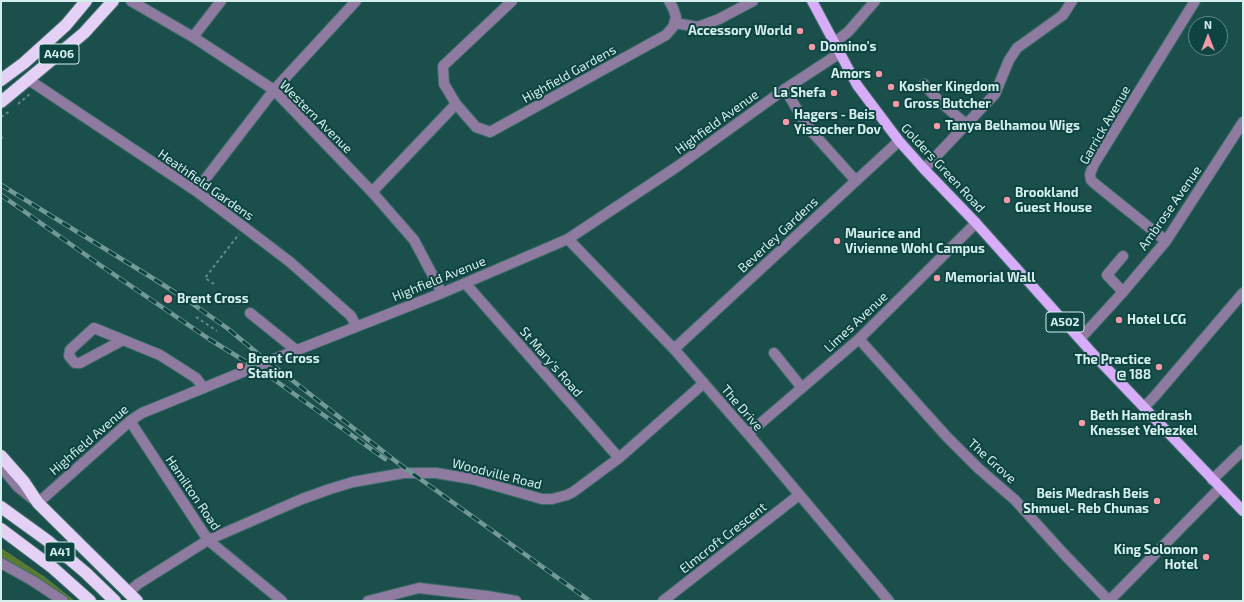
<!DOCTYPE html>
<html>
<head>
<meta charset="utf-8">
<style>
  body { margin:0 }
  #map { position:relative; width:1244px; height:602px; overflow:hidden; background:#1b4f4c; font-family:"Exo 2",sans-serif }
  canvas { display:block }
  .frame { position:absolute; inset:0; border:2px solid #d5efed; pointer-events:none }
  .north { position:absolute; left:1188px; top:16px; width:40px; height:40px; box-sizing:border-box; background:#0d4441; border:1px solid #5d8886; border-radius:50%; rotate:0deg; font-size:11px; font-weight:700; line-height:16px; text-align:center; color:#d5efed }
  .north::after { content:''; display:block; margin:auto; width:14px; height:18px; background:#f39aa8; clip-path:polygon(50% 0,100% 100%,50% 72%,0 100%) }
</style>
</head>
<body>
<div id="map">
<canvas width="1244" height="602"></canvas>
<div class="frame"></div>
<div class="north">N</div>
</div>
<script>
const g = document.querySelector('canvas').getContext('2d');
g.lineJoin = 'round';
function fillPath(path, color) { g.fillStyle = color; g.fill(path, 'evenodd'); }
const shape = rows => new Path2D(rows.map(r => 'M' + r).join(''));
function stroke(path, color, width, dash) { g.strokeStyle = color; g.lineWidth = width; g.lineCap = dash ? 'butt' : 'round'; g.setLineDash(dash || []); g.stroke(path); }
function label(font, color, halo, rows, align = 'center') {
  g.font = font + ' "Exo 2",sans-serif'; g.lineWidth = 4; g.setLineDash([]); g.textBaseline = 'middle'; g.strokeStyle = halo; g.fillStyle = color; for (const [text, x, y, turn = 0] of rows) {
    g.save(); g.translate(x, y); g.rotate((+turn || 0) * Math.PI / 180); g.textAlign = isNaN(turn) ? turn : align; if (halo) g.strokeText(text, 0, 0); g.fillText(text, 0, 0); g.restore();
  }
}
fillPath(shape([
  [1,548,45,577,75,601,69,601,34,577,1,557]
]), '#5a7b31');
const minor = shape([
  [131,1,193,37,274,90,372,192,414,240,442,293],
  [675,23,698,27,719,19,753,1],
  [193,37,221,1],
  [835,42,848,32,875,1],
  [29,80,196,191,244,227,290,262,351,316,356,326],
  [924,84,939,101,966,124],
  [785,89,801,116,813,133,856,181],
  [456,104,476,127,490,132,666,35,673,27,676,17,673,8,669,1],
  [924,169,995,94,1009,60,1017,48,1063,15,1072,1],
  [196,191,274,90,356,1],
  [372,192,456,104,444,84,443,66,512,1],
  [568,239,674,349,755,442,889,601],
  [1166,241,1094,183,1091,180,1090,174,1094,164,1195,1],
  [465,283,619,458],
  [1123,292,1107,275,1123,256],
  [250,313,296,350],
  [859,339,947,437,978,468,1015,500,1063,553,1109,601],
  [1080,339,1123,292,1166,241,1243,122],
  [123,340,80,363,75,363,69,356,70,350,94,328,160,355,196,378,204,388],
  [674,349,899,141],
  [774,353,802,388],
  [1144,407,1154,397,1243,293],
  [130,421,208,540,282,601],
  [748,434,859,339,976,223],
  [1,467,18,487,38,503,130,421,142,413,277,358,442,293,568,239,678,166,785,89,840,53],
  [1212,480,1243,450],
  [1,563,33,581,63,601],
  [129,592,138,584,208,540,302,499,330,489,353,482,404,473,436,473,472,479,542,499,552,499,567,495,573,492,619,458,704,383],
  [368,601,419,588,487,596,516,601],
  [663,601,799,495],
  [1109,601,1220,488]
]);
const major = shape([
  [812,1,857,85,899,141,924,169,976,223,1094,355,1243,511]
]);
const highway = shape([
  [1,80,24,63,66,25,86,1],
  [1,102,84,33,113,1],
  [1,456,24,482,38,503,137,601],
  [1,507,48,541,86,573,115,601],
  [1,529,53,568,90,601]
]);
stroke(minor, '#3c6c69', 12);
stroke(major, '#3c6c69', 12);
stroke(highway, '#3c6c69', 14);
stroke(shape([
  [18,104,31,93],
  [1,117,10,111],
  [1,136,3,139,1,140],
  [214,284,205,278,239,234],
  [196,317,217,331]
]), '#608b88', 2, [3, 3]);
stroke(minor, '#8f7ba0', 10);
stroke(major, '#d8adf8', 10);
stroke(highway, '#e4d1f5', 12);
const rail = shape([
  [1,185,154,279,190,302,227,328,256,352,398,463,590,601],
  [1,195,100,265,209,339,269,376,385,459]
]);
stroke(rail, '#719996', 4.5);
stroke(rail, '#0d4441', 3, [9]);
for (const [x, y, r, color] of [
  [800,31,4,"#f39aa8"],
  [812,47,4,"#f39aa8"],
  [879,74,4,"#f39aa8"],
  [891,87,4,"#f39aa8"],
  [834,93,4,"#f39aa8"],
  [896,104,4,"#f39aa8"],
  [786,122,4,"#f39aa8"],
  [937,126,4,"#f39aa8"],
  [1007,200,4,"#f39aa8"],
  [837,241,4,"#f39aa8"],
  [937,278,4,"#f39aa8"],
  [168,299,5,"#f39aa8"],
  [1119,320,4,"#f39aa8"],
  [240,366,4,"#f39aa8"],
  [1159,367,4,"#f39aa8"],
  [1082,423,4,"#f39aa8"],
  [1157,501,4,"#f39aa8"],
  [1206,557,4,"#f39aa8"]
]) { const dot = new Path2D(); dot.arc(x, y, r, 0, 2 * Math.PI); g.fillStyle = color; g.fill(dot); stroke(dot, '#0d4441', 1.5); }
for (const [x, y, w] of [
  [59,54,40],
  [1065,322,38],
  [60,552,30]
]) { const box = new Path2D(); box.roundRect(x - w / 2, y - 10, w, 20, 3); g.fillStyle = '#0d4441'; g.fill(box); stroke(box, '#d5efed', 1); }
label('bold 12px', '#d5efed', null, [
  ["A406",59,54],
  ["A502",1065,322],
  ["A41",60,552]
]);
label('bold 13px', '#d5efed', '#0d4441', [
  ["Accessory World",792,31,"right"],
  ["Domino's",820,47],
  ["Amors",871,74,"right"],
  ["Kosher Kingdom",899,87],
  ["La Shefa",826,93,"right"],
  ["Gross Butcher",904,104],
  ["Hagers - Beis",794,115],
  ["Yissocher Dov",794,130],
  ["Tanya Belhamou Wigs",945,126],
  ["Brookland",1015,193],
  ["Guest House",1015,208],
  ["Maurice and",845,234],
  ["Vivienne Wohl Campus",845,249],
  ["Memorial Wall",945,278],
  ["Brent Cross",177,299],
  ["Hotel LCG",1127,320],
  ["Brent Cross",248,359],
  ["Station",248,374],
  ["The Practice",1151,360,"right"],
  ["@ 188",1151,375,"right"],
  ["Beth Hamedrash",1090,416],
  ["Knesset Yehezkel",1090,431],
  ["Beis Medrash Beis",1149,494,"right"],
  ["Shmuel- Reb Chunas",1149,509,"right"],
  ["King Solomon",1198,550,"right"],
  ["Hotel",1198,565,"right"]
], 'left');
label('13px', '#d5efed', '#0d4441', [
  ["Highfield Gardens",569,74,-29],
  ["Western Avenue",316,117,45],
  ["Highfield Avenue",717,122,-36],
  ["Garrick Avenue",1105,125,-60],
  ["Golders Green Road",943,168,47],
  ["Heathfield Gardens",206,185,35],
  ["Ambrose Avenue",1170,208,-55],
  ["Beverley Gardens",778,235,-43],
  ["Highfield Avenue",439,279,-22],
  ["Limes Avenue",856,322,-43],
  ["St Mary's Road",551,362,49],
  ["The Drive",742,408,49],
  ["Highfield Avenue",89,440,-41],
  ["The Grove",992,461,42],
  ["Woodville Road",497,474,14],
  ["Hamilton Road",193,493,56],
  ["Elmcroft Crescent",723,538,-38]
]);
</script>
</body>
</html>
